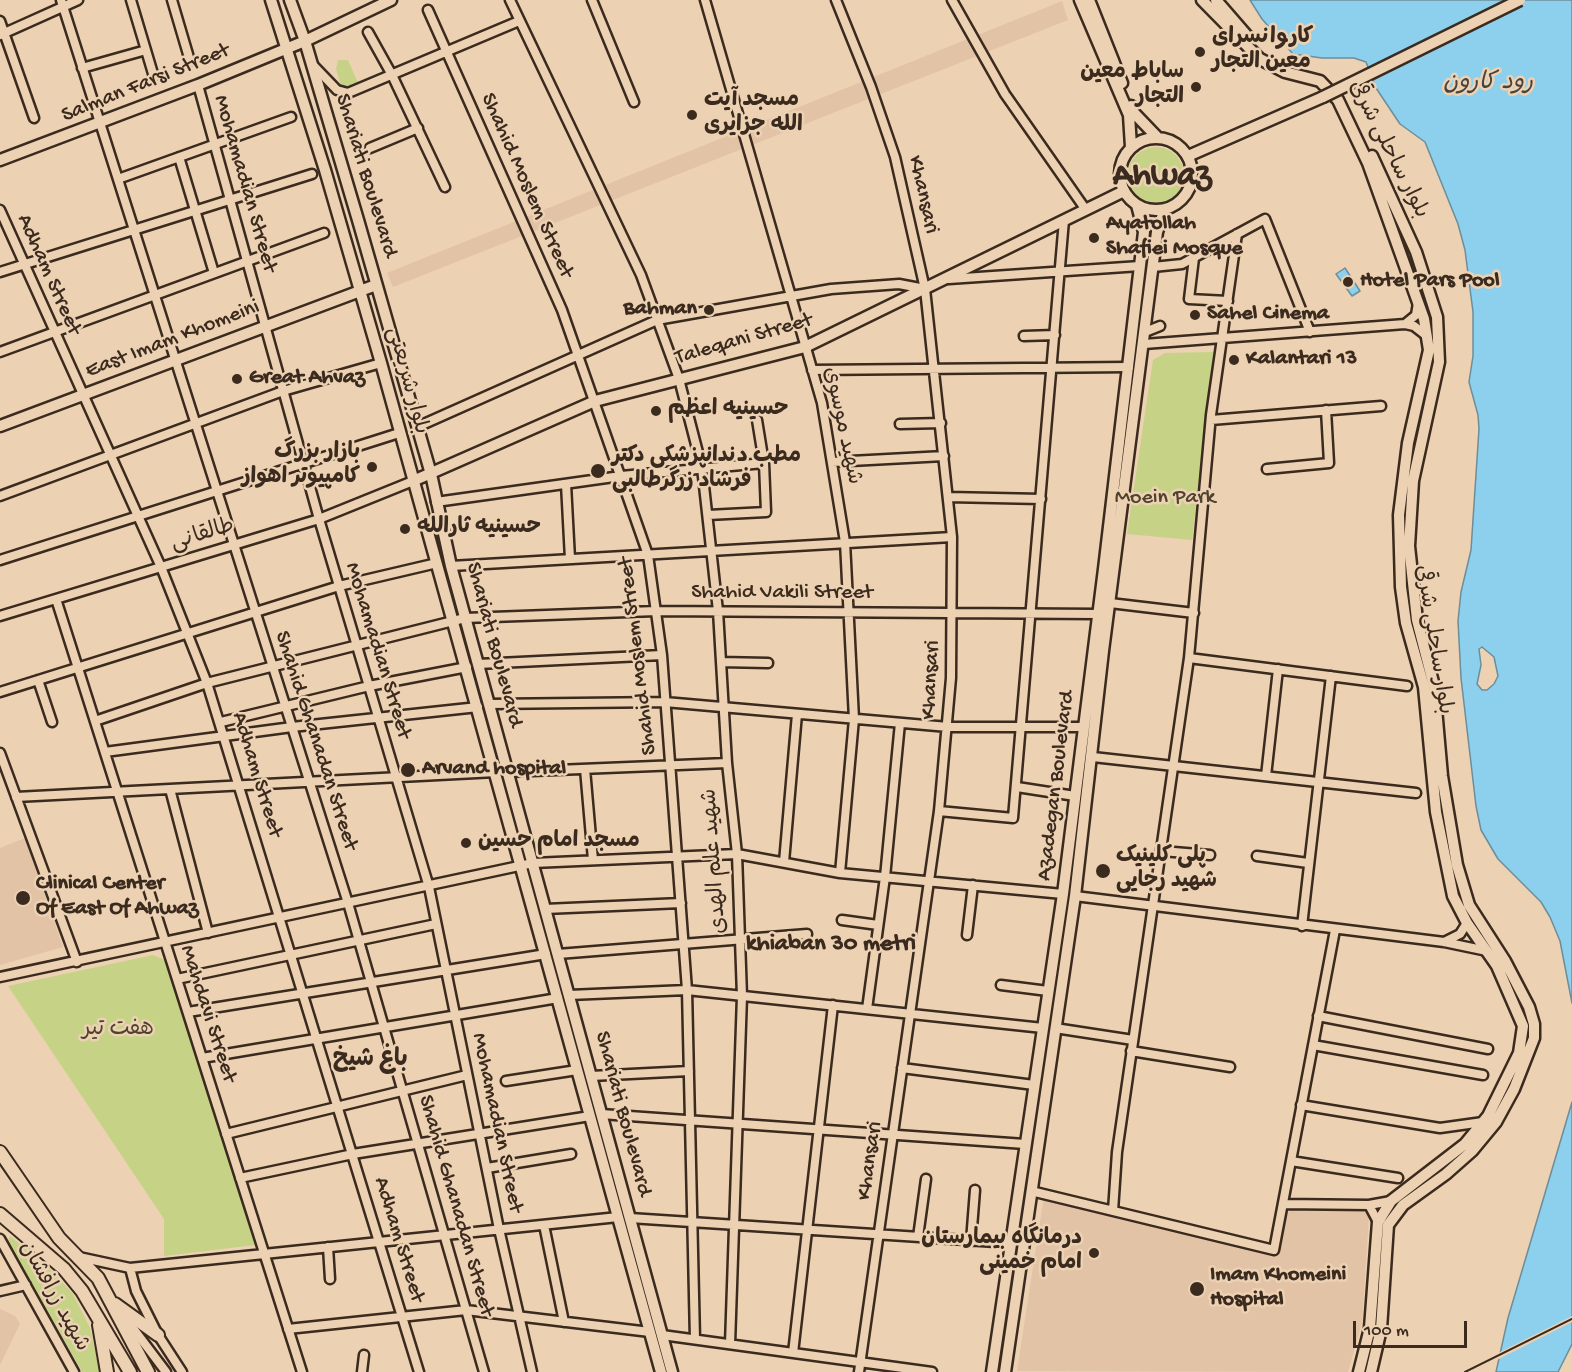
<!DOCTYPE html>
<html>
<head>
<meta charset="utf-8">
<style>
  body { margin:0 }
  #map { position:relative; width:1572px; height:1372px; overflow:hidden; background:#ecd1b3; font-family:"Gochi Hand",sans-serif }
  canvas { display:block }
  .scale { position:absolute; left:1353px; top:1321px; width:114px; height:27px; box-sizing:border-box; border:3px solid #3b2a1e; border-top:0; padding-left:8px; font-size:18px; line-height:21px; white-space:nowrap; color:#3b2a1e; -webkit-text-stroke:4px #ecd1b3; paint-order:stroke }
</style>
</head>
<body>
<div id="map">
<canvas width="1572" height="1372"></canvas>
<div class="scale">100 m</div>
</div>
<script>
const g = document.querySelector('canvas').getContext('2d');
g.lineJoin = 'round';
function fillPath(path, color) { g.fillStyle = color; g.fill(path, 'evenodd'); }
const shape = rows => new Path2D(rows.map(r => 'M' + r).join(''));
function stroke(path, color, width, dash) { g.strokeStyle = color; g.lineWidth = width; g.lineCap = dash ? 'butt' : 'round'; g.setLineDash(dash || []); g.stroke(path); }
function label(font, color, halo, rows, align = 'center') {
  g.font = font + ' "Gochi Hand","Playpen Sans Arabic",sans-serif'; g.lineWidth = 5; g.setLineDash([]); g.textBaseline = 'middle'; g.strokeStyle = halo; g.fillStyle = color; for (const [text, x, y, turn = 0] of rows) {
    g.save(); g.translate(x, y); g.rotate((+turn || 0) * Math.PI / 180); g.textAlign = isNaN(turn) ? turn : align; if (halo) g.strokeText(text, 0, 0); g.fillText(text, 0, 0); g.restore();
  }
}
fillPath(shape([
  [1062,1,1068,20,393,287,387,273],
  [25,838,63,947,0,965,0,848],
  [1044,1196,1278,1255,1285,1215,1292,1209,1361,1209,1369,1216,1362,1323,1348,1372,1017,1371],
  [0,1309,15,1316,20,1324,0,1365]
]), '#e3c3a5');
fillPath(shape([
  [338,60,348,60,358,83,342,89,336,69],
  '1128 175a28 28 0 1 1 56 0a28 28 0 1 1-56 0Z',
  [1214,352,1192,540,1127,534,1153,360,1165,353],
  [153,955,165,960,255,1245,164,1256,164,1219,8,986],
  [10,1236,51,1270,73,1294,90,1328,100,1372,82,1372,8,1241]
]), '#c6d286');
const water = shape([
  [1250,0,1572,0,1572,1003,1560,941,1550,917,1541,902,1498,859,1481,830,1476,806,1461,678,1458,621,1461,592,1471,550,1479,429,1478,415,1469,382,1473,356,1473,312,1465,250,1458,224,1425,142,1400,124,1376,88,1366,62,1354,58,1322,58,1293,54,1262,19,1250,0],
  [1482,647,1494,657,1498,676,1494,684,1487,690,1482,690,1477,684,1481,665,1479,649,1482,647],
  [1345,268,1360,291,1352,296,1336,274,1345,268],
  [1572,1102,1572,1344,1558,1372,1496,1372,1508,1318,1572,1102]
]);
fillPath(water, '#8cd0ee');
stroke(water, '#6c8e9b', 1.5);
fillPath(shape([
  [1572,1316,1572,1322,1495,1361,1496,1354]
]), '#ecd1b3');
const minor = shape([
  [61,0,348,903,484,1372],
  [131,0,154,77],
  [172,0,190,61],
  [510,0,641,275,679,379,702,468,718,611,727,763,737,854,742,996,730,1344],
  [592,0,634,102],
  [705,0,822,403,845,542,854,719,840,873],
  [836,0,871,87,895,157,925,289,952,537,951,678,939,811,859,1372],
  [952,0,1005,94,1086,210],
  [428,10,562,310,648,555,662,655,687,990,695,1339],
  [0,21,34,118],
  [368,32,392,75,445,187],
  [0,35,78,0],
  [313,65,337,90,348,93,519,21],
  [82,68,146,50],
  [198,85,319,519,429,887,499,1229,532,1372],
  [370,148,418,128],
  [179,157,214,273],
  [118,179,291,117],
  [0,210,161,567,207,683,419,1372],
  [1194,258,1189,299,1228,301],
  [1153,267,1182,264,1265,219,1310,332],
  [0,272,312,174],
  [949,279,1140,266],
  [1405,324,1416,315,1418,303],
  [1145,332,1160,326],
  [1024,336,1055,335],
  [1144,344,1405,324,1414,326,1427,336],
  [0,352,324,233],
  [812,370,1129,367],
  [1211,420,1381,406],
  [900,424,941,423],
  [417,427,657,320,831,289,899,284,925,289],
  [832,462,944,456],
  [1267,469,1329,463,1326,410],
  [566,484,570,559],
  [0,496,283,391,381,363],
  [948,497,1041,499],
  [436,502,621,476,764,463],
  [708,515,766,512,764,463,757,420],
  [0,560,399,433],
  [451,566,952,537],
  [56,599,302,1372],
  [1110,603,1194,613],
  [0,616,319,519,413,481],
  [1189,658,1407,686],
  [721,662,768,663],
  [478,664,662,655],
  [38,680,52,722],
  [0,692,339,586,437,563],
  [489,704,665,702,948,727,1084,727],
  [95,721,207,683,465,618,656,611,1098,614],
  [221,722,369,686,467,667],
  [105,752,292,727,478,707],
  [0,753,77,962],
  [1093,757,1416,793],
  [585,769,593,860],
  [508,772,727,763],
  [1266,776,1278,669],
  [1017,787,1075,796],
  [170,789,208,933],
  [16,797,496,772],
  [939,811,1013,818,1064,220],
  [1162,851,1210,855],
  [1257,856,1308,863],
  [784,862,797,714],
  [1075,896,1444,942,1487,951],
  [545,909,681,903],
  [842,920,878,925],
  [1302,926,1331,676],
  [967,935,973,885],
  [1444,942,1460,934,1467,923],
  [558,954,807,934],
  [0,977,533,863,737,854,840,873,1063,894],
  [177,979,436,924],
  [1001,985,1048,991],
  [569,995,687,990,1043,1028],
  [867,1009,885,877,900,723],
  [188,1012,546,954],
  [1318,1016,1488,1049],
  [1055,1028,1133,1040],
  [1313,1045,1483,1075],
  [1131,1051,1230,1067],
  [202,1058,558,998],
  [902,1068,1034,1085],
  [591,1076,689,1071],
  [506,1081,577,1070],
  [1301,1105,1440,1128,1483,1122],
  [601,1114,1025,1144],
  [226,1134,467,1075],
  [1291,1161,1398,1178],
  [487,1168,571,1154],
  [240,1178,353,1154,590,1116],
  [1031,1191,1274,1250,1335,930],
  [1283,1204,1369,1205],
  [1113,1211,1117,1152,1189,658,1211,415,1237,234],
  [630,1218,1011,1243],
  [1378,1222,1369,1205,1391,1201],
  [544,1225,564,1322],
  [918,1237,926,1179],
  [0,1239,74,1372],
  [971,1241,975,1190],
  [328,1247,330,1279],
  [79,1257,130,1268,618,1217],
  [130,1268,136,1291,158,1335,182,1372],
  [0,1291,26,1285],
  [123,1315,166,1372],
  [288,1329,466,1310,650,1332],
  [662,1335,932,1372],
  [793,1353,833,1005],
  [362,1372,364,1355]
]);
const major = shape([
  [271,0,325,170,381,363,661,1372],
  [290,0,305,41,358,220,431,474,451,566,672,1372],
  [1080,0,1129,115,1131,147],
  [1089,0,1122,83],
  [1202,0,1260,59,1285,72,1320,81,1338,100,1368,163,1424,319,1429,350,1408,443,1399,515,1401,587,1406,623,1424,687,1436,812,1453,896,1467,923,1497,966,1523,1026,1519,1053,1488,1116,1465,1144,1391,1201,1378,1222,1370,1328,1359,1372],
  [1216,0,1248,37],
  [1131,106,1134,113,1157,137],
  '1120 174a36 36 0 1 1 72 0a36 36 0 1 1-72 0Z',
  [1188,156,1323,97],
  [0,160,198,85,305,41,391,0],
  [0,426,376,285],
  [413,481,595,401,805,347,1124,191],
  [992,1372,1063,894,1104,569,1144,232,1137,205],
  [1005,1372,1075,896,1103,651,1157,232,1165,209],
  [1371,1372,1381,1329,1388,1225,1403,1205,1446,1174,1472,1151,1496,1122,1514,1089,1534,1038,1534,1024,1529,1007,1505,961,1469,905,1457,865,1442,776,1434,686,1417,620,1409,546,1413,481,1439,362,1437,317,1416,252,1372,156]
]);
const highway = shape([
  [0,1152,59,1238,98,1278,148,1372],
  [0,1214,64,1269,82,1291,130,1372],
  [115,1304,158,1335],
  [99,1325,107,1372]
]);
stroke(minor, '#3b2a1e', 13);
stroke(major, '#3b2a1e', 15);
stroke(highway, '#3b2a1e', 16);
stroke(minor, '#ecd1b3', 8);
stroke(major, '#ecd1b3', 10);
stroke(highway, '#ecd1b3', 12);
stroke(shape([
  [1465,1372,1572,1319]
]), '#3b2a1e', 2);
const majorBridge = shape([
  [1323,97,1520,0]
]);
stroke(majorBridge, '#3b2a1e', 15, []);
stroke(majorBridge, '#ecd1b3', 10);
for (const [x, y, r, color] of [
  [1200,52,6,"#3b2a1e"],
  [1196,87,6,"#3b2a1e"],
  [692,115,6,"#3b2a1e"],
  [1094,238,6,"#3b2a1e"],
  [1348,282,6,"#3b2a1e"],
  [709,310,6,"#3b2a1e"],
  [1195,315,6,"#3b2a1e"],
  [1234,360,6,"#3b2a1e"],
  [237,379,6,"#3b2a1e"],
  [656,411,6,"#3b2a1e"],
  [372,467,6,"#3b2a1e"],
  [598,471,8,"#3b2a1e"],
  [405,529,6,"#3b2a1e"],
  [408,770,8,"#3b2a1e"],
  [466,843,6,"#3b2a1e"],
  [1103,871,8,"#3b2a1e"],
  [23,898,8,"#3b2a1e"],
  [1094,1253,6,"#3b2a1e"],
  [1197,1289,8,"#3b2a1e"]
]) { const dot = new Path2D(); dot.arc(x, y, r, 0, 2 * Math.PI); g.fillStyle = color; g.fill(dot); stroke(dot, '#ecd1b3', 2); }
label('bold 22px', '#3b2a1e', '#ecd1b3', [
  ["کاروانسرای",1212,39],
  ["معین التجار",1212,64],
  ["ساباط معین",1184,74,"right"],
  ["التجار",1184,99,"right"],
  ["مسجد آیت",704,102],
  ["الله جزایری",704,127],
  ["Ayatollah",1106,225],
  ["Shafiei Mosque",1106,250],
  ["Hotel Pars Pool",1360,282],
  ["Bahman",697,310,"right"],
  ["Sahel Cinema",1207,315],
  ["Kalantari 13",1246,360],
  ["Great Ahvaz",249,379],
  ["حسینیه اعظم",668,411],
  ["بازار بزرگ",360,454,"right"],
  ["کامپیوتر اهواز",360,479,"right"],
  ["مطب دندانپزشکی دکتر",612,458],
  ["فرشاد زرگرطالبی",612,483],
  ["حسینیه ثارالله",417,529],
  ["Arvand hospital",422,770],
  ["مسجد امام حسین",478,843],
  ["پلی کلینیک",1116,858],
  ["شهید رجایی",1116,883],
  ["Clinical Center",36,885],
  ["Of East Of Ahwaz",36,910],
  ["درمانگاه بیمارستان",1082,1240,"right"],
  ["امام خمینی",1082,1265,"right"],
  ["Imam Khomeini",1210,1276],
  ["Hospital",1210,1301]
], 'left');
label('22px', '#3b2a1e', '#ecd1b3', [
  ["Salman Farsi Street",146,84,-22],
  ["بلوار ساحلی شرقی",1387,150,63],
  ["Shariati Boulevard",365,176,73],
  ["Mohamadian Street",244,184,74],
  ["Shahid Moslem Street",526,186,66],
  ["Khansari",922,195,77],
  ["Adham Street",48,275,66],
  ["East Imam Khomeini",173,340,-21],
  ["Taleqani Street",744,340,-16],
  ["بلوار شریعتی",406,381,75],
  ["شهید موسوی",841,426,78],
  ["طالقانی",203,536,-17],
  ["Shahid Vakili Street",782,594],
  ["بلوار ساحلی شرقی",1432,640,81],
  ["Shariati Boulevard",493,645,75],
  ["Mohamadian Street",377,651,73],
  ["Shahid Moslem Street",639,656,-97],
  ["Khansari",932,680,-87],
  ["Shahid Ghanadan Street",315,741,72],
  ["Adham Street",256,775,73],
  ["Azadegan Boulevard",1057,786,-83],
  ["شهید علم الهدی",716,861,-94],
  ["Mahdavi Street",207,1014,72],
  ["Shariati Boulevard",622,1114,75],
  ["Mohamadian Street",496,1123,78],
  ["Khansari",871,1161,-82],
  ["Shahid Ghanadan Street",455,1206,74],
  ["Adham Street",398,1240,73],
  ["شهید زرافشان",53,1297,61]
]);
label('22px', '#50432e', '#ecd1b3', [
  ["Moein Park",1165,499],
  ["هفت تیر",118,1031]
]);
label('italic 24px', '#47433d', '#ecd1b3', [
  ["رود کارون",1488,84]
]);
label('bold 24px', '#3b2a1e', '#ecd1b3', [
  ["khiaban 30 metri",831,945],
  ["باغ شیخ",370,1061]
]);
label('bold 34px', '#3b2a1e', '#ecd1b3', [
  ["Ahwaz",1162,178]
]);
</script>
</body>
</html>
